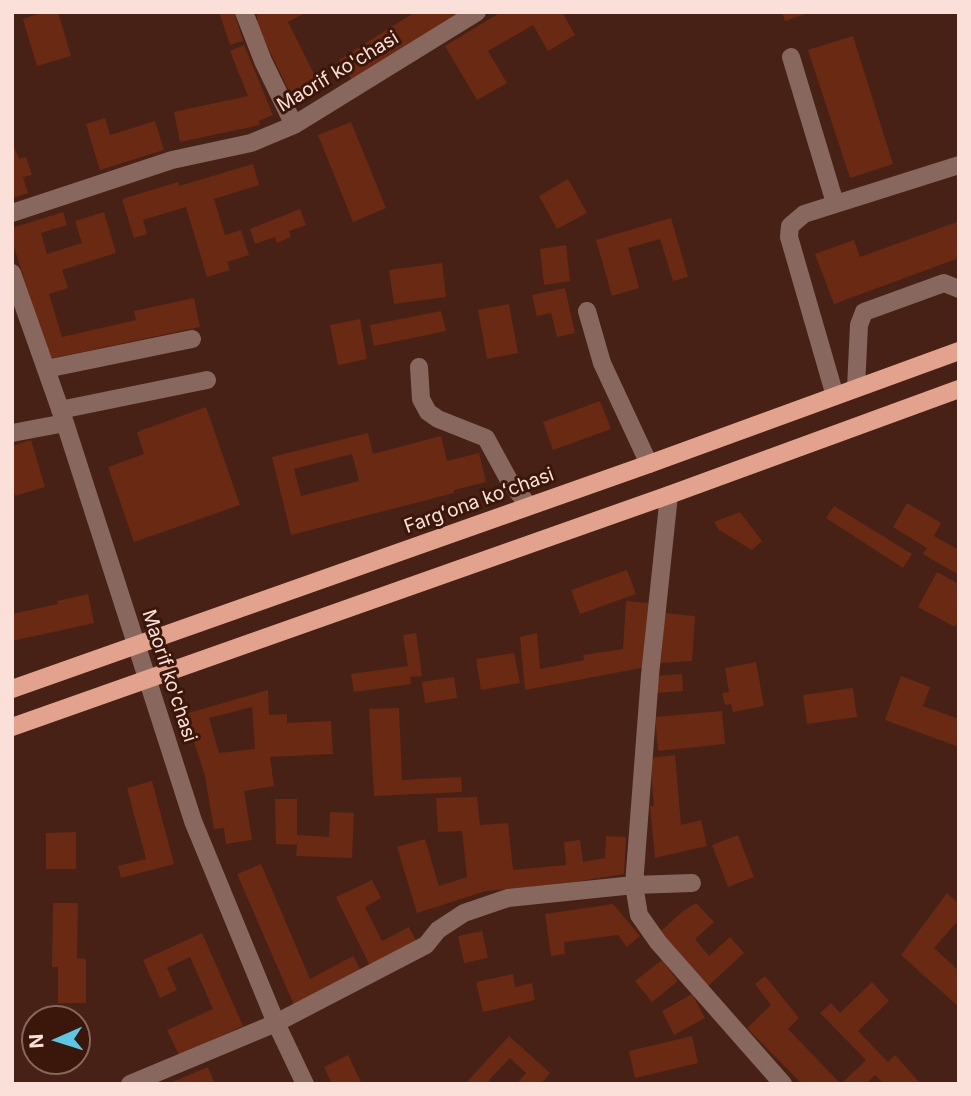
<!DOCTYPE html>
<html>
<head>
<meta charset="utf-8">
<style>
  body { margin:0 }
  #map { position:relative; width:971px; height:1096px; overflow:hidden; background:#472115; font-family:Inter,sans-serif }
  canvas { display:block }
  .frame { position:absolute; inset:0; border:14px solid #fae0d8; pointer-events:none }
  .north { position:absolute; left:21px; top:1005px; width:70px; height:70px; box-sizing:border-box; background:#3b170b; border:2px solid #87675d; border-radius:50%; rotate:267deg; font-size:19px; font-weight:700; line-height:28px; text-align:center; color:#fae0d8 }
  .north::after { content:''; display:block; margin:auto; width:24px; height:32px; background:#5ac8e5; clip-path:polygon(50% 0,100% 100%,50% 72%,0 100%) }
</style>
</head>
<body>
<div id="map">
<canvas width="971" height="1096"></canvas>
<div class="frame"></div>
<div class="north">N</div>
</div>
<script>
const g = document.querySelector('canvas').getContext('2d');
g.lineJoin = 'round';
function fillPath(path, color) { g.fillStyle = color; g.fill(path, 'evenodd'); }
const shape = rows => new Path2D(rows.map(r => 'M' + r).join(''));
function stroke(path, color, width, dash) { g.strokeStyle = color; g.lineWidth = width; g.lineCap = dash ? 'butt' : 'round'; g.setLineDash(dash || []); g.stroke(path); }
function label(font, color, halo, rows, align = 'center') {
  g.font = font + ' Inter,sans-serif'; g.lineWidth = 6; g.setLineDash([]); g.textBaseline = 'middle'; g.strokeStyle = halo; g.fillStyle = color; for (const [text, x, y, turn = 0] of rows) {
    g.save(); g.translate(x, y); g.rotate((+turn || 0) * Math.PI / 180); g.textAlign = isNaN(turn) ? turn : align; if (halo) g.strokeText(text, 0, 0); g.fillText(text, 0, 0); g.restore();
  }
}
fillPath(shape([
  [44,12,58,12,71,56,37,66,23,19],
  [219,12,234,12,243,41,230,45],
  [256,12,307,12,288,22,318,82,291,95,255,21,258,20],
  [415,12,460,12,352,80,339,60],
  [501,12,562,12,575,35,548,51,533,25,488,51,507,83,477,100,445,46],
  [782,12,808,12,808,13,785,21],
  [853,36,893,164,850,178,808,50],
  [244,45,273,115,259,121,260,125,180,142,174,112,248,96,230,51],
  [105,118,110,135,155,121,164,150,100,170,86,124],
  [351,122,386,208,353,222,318,135],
  [12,141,19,159,26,157,32,175,23,177,28,193,12,198],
  [253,164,259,185,214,199,225,235,241,230,249,255,227,262,230,270,207,277,186,207,143,220,147,234,134,238,122,199,178,182,179,186],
  [568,179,587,213,557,229,539,196],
  [300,209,306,225,289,231,291,237,277,243,275,237,255,244,250,229],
  [63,212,67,225,41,233,47,254,82,243,75,221,104,212,116,253,62,270,68,288,49,294,62,337,136,320,134,311,194,298,200,327,49,359,12,240,12,228],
  [671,218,688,277,673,281,660,239,628,248,639,288,612,296,596,240],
  [957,222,959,258,834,304,815,254,854,240,860,257],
  [566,245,570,281,544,285,540,249],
  [442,263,446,297,394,304,389,270],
  [565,288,575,333,557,337,551,313,537,316,532,295],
  [509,304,518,353,487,359,478,310],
  [441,311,446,331,374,346,370,325],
  [360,319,367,359,338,365,330,325],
  [600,401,611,429,553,450,543,422],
  [206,407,240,505,134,542,108,467,144,454,137,432],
  [368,433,373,454,441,436,447,461,479,453,486,482,454,490,454,493,291,535,272,457],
  [352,454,359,481,301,496,294,469],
  [31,440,45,487,15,496,12,485,12,446],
  [907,503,941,523,934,536,959,550,959,575,923,554,927,548,893,527],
  [834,506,912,554,903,568,826,518],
  [740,512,762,541,752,550,719,530,714,522],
  [627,570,636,594,580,614,571,590],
  [937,572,959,584,959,619,955,627,918,607],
  [88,594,94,623,12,641,12,614,58,604,57,601],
  [626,601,650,603,646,667,525,690,520,637,537,633,540,669,584,660,583,655,623,649],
  [664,613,695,616,692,661,661,663],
  [416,633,422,676,410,677,411,684,354,692,351,674,408,666,403,635],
  [514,653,520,683,481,690,476,659],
  [756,662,764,706,733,712,731,704,725,705,722,693,729,692,725,668],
  [682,674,683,691,656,693,655,676],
  [901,676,930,687,923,706,959,719,959,747,885,720],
  [454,677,457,698,425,703,422,682],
  [853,688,857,717,807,724,803,695],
  [268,690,269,715,287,714,287,723,331,721,333,754,270,757,274,786,244,791,252,840,226,844,224,828,214,829,205,776,185,714],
  [252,707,255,749,219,753,209,718],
  [399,708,402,780,461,777,462,792,374,796,369,709],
  [722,711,725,744,658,751,655,717],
  [675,755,681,825,701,820,707,846,655,858,650,806,654,806,650,758],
  [152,781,174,864,121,878,118,866,146,859,127,788],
  [477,797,480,825,508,823,513,870,566,865,564,842,580,840,583,862,605,858,606,836,626,837,624,874,568,883,486,891,417,913,397,847,425,839,439,886,467,877,462,831,438,832,436,798],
  [275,799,297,799,297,835,329,837,330,812,354,813,352,858,296,856,297,845,276,844],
  [76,832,76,869,46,869,46,833],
  [738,835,754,877,728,887,712,845],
  [261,864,310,979,353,956,361,970,294,1005,237,874],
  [372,880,381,898,365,907,382,941,409,927,417,943,370,966,336,897],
  [947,893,959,904,959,926,956,923,934,948,959,971,959,1007,901,955],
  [53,903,78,903,77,958,86,959,86,1003,58,1003,58,967,52,967],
  [696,903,714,922,695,939,709,956,730,937,744,953,708,986,660,932,683,911],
  [613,904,640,936,627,947,618,935,564,942,565,954,551,956,545,914],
  [482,931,488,958,464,963,458,936],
  [202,933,243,1026,179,1055,167,1030,213,1009,190,957,167,968,177,990,160,998,143,960],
  [662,960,678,981,652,1002,635,981],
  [513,974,515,987,532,983,535,1000,483,1012,476,982],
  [765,976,799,1018,788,1029,841,1084,802,1084,747,1028,771,1005,755,984],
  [872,982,889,1001,858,1031,888,1062,895,1055,921,1084,884,1084,875,1075,866,1084,841,1084,866,1060,820,1013,831,1003,840,1013],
  [692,994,705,1018,674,1035,662,1011],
  [67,1012,67,1019,35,1019,35,1032,29,1033,28,1017],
  [509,1036,550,1073,541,1084,522,1084,519,1081,526,1073,510,1058,489,1080,492,1084,465,1084],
  [692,1036,698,1063,635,1078,629,1051],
  [348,1055,362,1084,332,1084,324,1067],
  [44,1061,72,1061,73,1067,46,1071],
  [208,1067,214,1082,167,1084]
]), '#6a2913');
stroke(shape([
  [244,12,263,61,294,125],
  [791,57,835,203],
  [12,213,172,160,251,143,294,125,477,12],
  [12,273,65,423,193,821,276,1023,305,1084],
  [587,311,602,363,649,464],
  [419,367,421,399,428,412,438,419,486,438,510,482,529,506],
  [46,369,192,339],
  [856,388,859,325,864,312,944,283,959,289],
  [835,396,789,237,790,226,804,214,959,165],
  [60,410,207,380],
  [12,433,65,423],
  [692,883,634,885,639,915,658,942,783,1084],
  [130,1084,276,1023,426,945,438,930,464,913,508,898,634,885,650,675,669,495]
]), '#88685e', 18);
stroke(shape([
  [12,689,649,464,959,351],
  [12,727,669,495,959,389]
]), '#e3a28d', 18);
label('19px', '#fae0d8', '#3b170b', [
  ["Maorif ko'chasi",338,72,-31],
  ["Fargʻona koʻchasi",479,501,-20],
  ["Maorif ko'chasi",169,676,72]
]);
</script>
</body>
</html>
